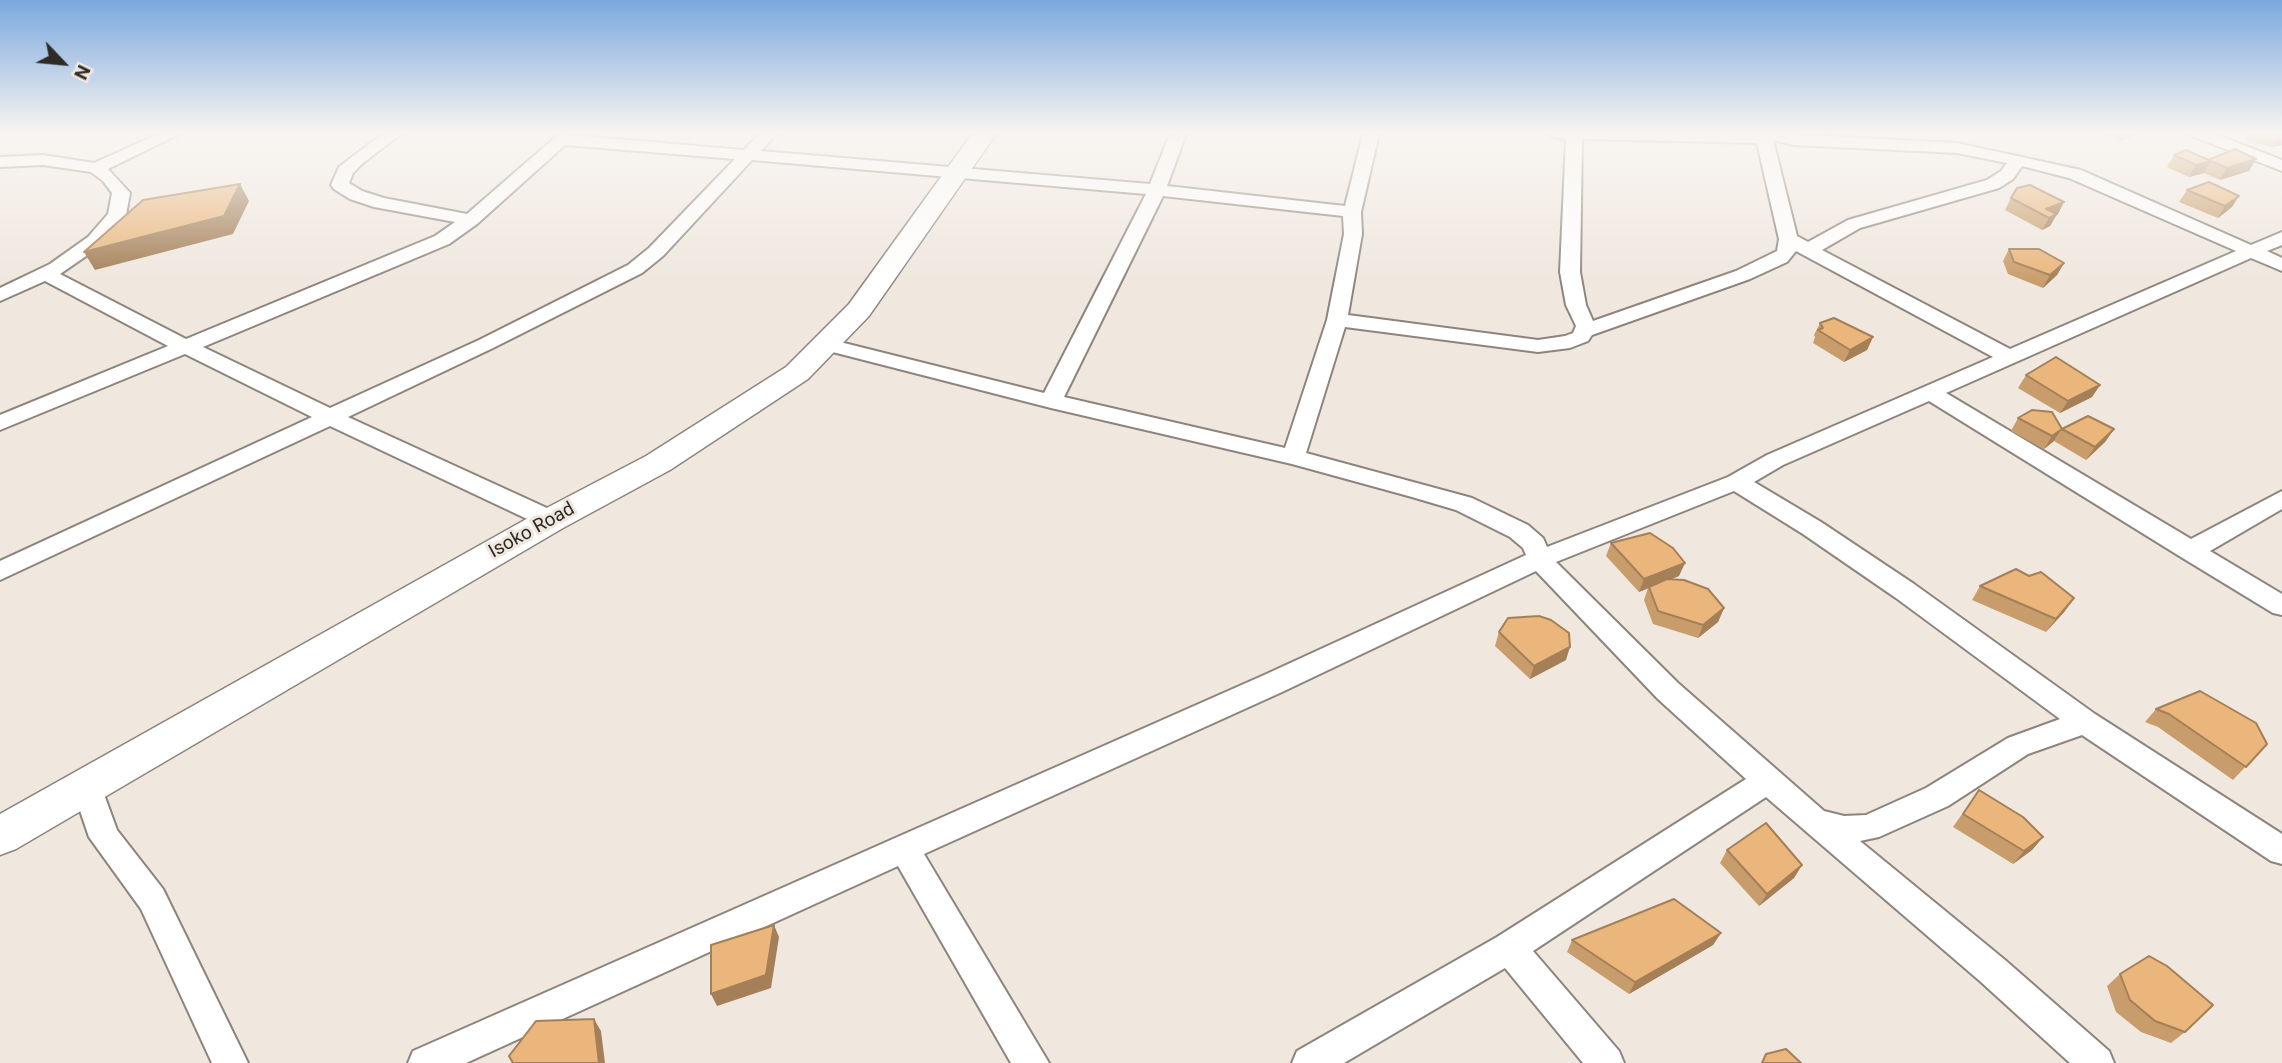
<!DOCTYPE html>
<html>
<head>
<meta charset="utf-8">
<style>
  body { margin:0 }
  #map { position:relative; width:2282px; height:1063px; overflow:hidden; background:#f0e8df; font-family:Roboto,sans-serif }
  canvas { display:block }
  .north { position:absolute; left:28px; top:28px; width:70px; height:70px; -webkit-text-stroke:5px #f0e8df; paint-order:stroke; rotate:116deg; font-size:19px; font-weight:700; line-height:28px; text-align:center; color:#2e2b27 }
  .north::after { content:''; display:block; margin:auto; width:24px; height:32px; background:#2e2b27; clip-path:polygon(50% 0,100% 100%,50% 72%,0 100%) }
</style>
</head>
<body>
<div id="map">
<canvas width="2282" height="1063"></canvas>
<div class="north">N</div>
</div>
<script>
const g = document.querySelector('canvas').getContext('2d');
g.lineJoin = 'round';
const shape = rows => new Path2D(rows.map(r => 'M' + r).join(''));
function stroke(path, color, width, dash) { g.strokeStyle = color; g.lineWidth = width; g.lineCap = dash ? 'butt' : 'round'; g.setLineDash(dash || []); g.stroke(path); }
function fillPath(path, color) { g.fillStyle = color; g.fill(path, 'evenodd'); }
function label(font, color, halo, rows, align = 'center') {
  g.font = font + ' Roboto,sans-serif'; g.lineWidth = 6; g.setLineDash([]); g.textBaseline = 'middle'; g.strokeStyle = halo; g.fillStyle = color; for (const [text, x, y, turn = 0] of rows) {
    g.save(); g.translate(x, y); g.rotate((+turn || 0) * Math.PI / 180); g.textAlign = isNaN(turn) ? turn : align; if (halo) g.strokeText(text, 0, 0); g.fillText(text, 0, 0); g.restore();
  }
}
const street = shape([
  [158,134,179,134,108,169,130,193,126,215,102,245,60,274,186,339,435,236,455,222,374,207,350,199,334,189,331,185,339,167,382,134,401,134,363,163,353,173,349,183,362,191,384,198,467,214,559,134,744,150,759,134,776,134,761,151,1150,184,1170,134,1186,134,1167,186,1345,206,1363,134,1379,134,1361,212,1362,234,1348,315,1538,340,1565,336,1573,333,1576,326,1566,305,1560,272,1566,139,1552,137,1550,134,1789,134,1957,143,2081,170,2251,245,2282,232,2282,245,2267,251,2282,258,2282,271,2251,258,1946,393,2191,539,2282,491,2282,509,2210,551,2282,594,2282,615,2273,613,2181,557,1929,401,1783,465,1754,482,1821,522,1914,584,2095,714,2282,834,2282,864,2271,861,2082,735,2028,754,1948,806,1879,837,1860,841,2005,960,2109,1051,2114,1063,2070,1063,1981,982,1766,797,1533,951,1619,1051,1624,1063,1583,1063,1505,968,1344,1063,1292,1063,1297,1051,1497,937,1746,779,1658,699,1536,571,1282,692,924,854,1049,1063,1011,1063,898,866,466,1063,408,1063,413,1051,1262,676,1526,555,1523,548,1510,537,1456,510,1412,497,1292,464,1051,408,821,349,818,345,821,341,828,339,1044,393,1146,194,752,160,663,256,642,273,493,348,348,417,560,514,563,520,560,526,551,528,542,526,330,426,0,580,0,561,312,417,185,354,0,430,0,415,168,346,45,281,0,301,0,288,50,264,88,237,108,214,112,193,103,181,91,172,43,165,0,167,0,157,43,155,94,163,158,134],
  [1582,139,1757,143,1779,239,1777,251,1736,271,1593,321,1586,305,1580,272,1582,139],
  [1773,140,1793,145,1957,153,2007,163,2001,171,1987,180,1848,220,1808,242,1797,236,1773,140],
  [565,145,735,159,649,248,628,265,479,340,330,408,203,347,449,244,477,224,565,145],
  [2022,166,2069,178,2236,251,2010,349,1822,250,1860,228,1999,188,2013,179,2022,166],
  [1163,196,1343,216,1344,234,1327,320,1285,448,1064,397,1163,196],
  [1796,251,1993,357,1767,455,1728,477,1547,547,1543,538,1528,525,1472,498,1306,453,1345,327,1538,352,1570,348,1588,341,1592,335,1750,279,1787,262,1796,251],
  [1734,491,1803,534,1896,598,2060,719,2008,738,1926,788,1866,815,1844,816,1824,811,1678,683,1556,562,1734,491],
  [2192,134,2215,134,2282,160,2282,171,2194,137,2192,134],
  [87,775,98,778,117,830,163,889,248,1063,212,1063,141,909,89,837,72,787,76,778,87,775]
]);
const secondary = shape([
  [972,134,996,134,869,316,808,379,670,470,563,528,16,849,0,855,0,814,539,512,646,456,786,367,849,304,972,134]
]);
stroke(street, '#8d857d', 4);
stroke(secondary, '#8d857d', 3);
fillPath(street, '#fff');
fillPath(secondary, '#fff');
fillPath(shape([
  [2103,134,2139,134,2121,141],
  [2247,134,2282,134,2282,145,2272,147,2244,140],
  [2174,155,2208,160,2256,159,2249,171,2220,180,2204,173,2189,177,2167,167],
  [2187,190,2232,207,2218,218,2179,202],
  [2011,198,2064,202,2050,226,2042,230,2005,210],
  [2009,249,2064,263,2057,275,2043,288,2008,274,2003,261],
  [1820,323,1873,337,1867,350,1844,362,1813,343,1815,337,1814,335],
  [2026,375,2100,385,2092,397,2060,413,2018,388],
  [2052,412,2054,441,2044,449,2011,431,2018,418],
  [2062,429,2114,429,2105,442,2086,460,2054,441],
  [1611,543,1679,576,1671,579,1724,608,1718,622,1698,638,1653,624,1644,600,1648,588,1639,592,1606,556],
  [1980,586,2065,611,2046,632,1972,600],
  [1499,632,1566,660,1530,679,1495,646],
  [2156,709,2267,744,2233,780,2158,727,2145,722],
  [1979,790,2043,837,2032,850,2013,864,1953,827],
  [1727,850,1802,865,1794,878,1759,906,1720,863],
  [1721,933,1713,945,1629,994,1567,952,1572,940],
  [2120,974,2185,1032,2171,1043,2141,1032,2116,1012,2107,986]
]), '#c99d6b');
fillPath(shape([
  [2125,134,2139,134,2121,141],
  [2282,135,2282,145,2272,147,2279,136],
  [2256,159,2249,171,2220,180,2227,168],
  [2211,161,2204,173,2189,177,2196,165],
  [240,184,249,201,233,234,95,270,84,252],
  [2239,196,2232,207,2218,218,2225,206],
  [2064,202,2058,214,2048,217,2046,209],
  [2057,214,2050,226,2042,230,2049,218],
  [2064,263,2057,275,2043,288,2050,275],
  [1873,337,1867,350,1844,362,1850,350],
  [2100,385,2092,397,2060,413,2068,401],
  [2062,429,2054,441,2044,449,2052,436],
  [2114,429,2105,442,2086,460,2095,447],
  [1685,563,1679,576,1639,592,1644,579],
  [2074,598,2065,611,2046,632,2056,619],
  [1724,608,1718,622,1698,638,1703,625],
  [1570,647,1566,660,1530,679,1534,666],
  [2043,837,2032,850,2013,864,2024,851],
  [1802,865,1794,878,1759,906,1767,894],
  [774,925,779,937,771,988,717,1006,711,994],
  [1721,933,1713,945,1629,994,1635,982],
  [594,1019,601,1031,605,1063,599,1063]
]), '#a47f57');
const building = shape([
  [2235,149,2256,159,2227,168,2208,160,2235,149],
  [2186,150,2211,161,2196,165,2174,155,2186,150],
  [2209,182,2239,196,2225,206,2187,190,2209,182],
  [240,184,224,216,84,252,143,200,240,184],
  [2030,185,2064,202,2046,209,2057,214,2049,218,2011,198,2017,188,2030,185],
  [2009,249,2039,249,2064,263,2050,275,2014,262,2009,249],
  [1834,318,1873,337,1850,350,1818,330,1823,328,1820,323,1834,318],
  [2056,357,2100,385,2068,401,2026,375,2056,357],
  [2032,410,2052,412,2062,429,2052,436,2018,418,2032,410],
  [2088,416,2114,429,2095,447,2062,429,2088,416],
  [1650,533,1673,548,1685,563,1644,579,1611,543,1650,533],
  [2016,569,2029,576,2041,572,2074,598,2056,619,1980,586,2016,569],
  [1667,579,1684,580,1708,589,1724,608,1703,625,1658,611,1649,587,1667,579],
  [1539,616,1551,620,1569,633,1570,647,1534,666,1499,632,1508,618,1539,616],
  [2200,691,2256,723,2267,744,2246,767,2169,714,2156,709,2200,691],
  [1979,790,2023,817,2043,837,2024,851,1963,814,1979,790],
  [1766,823,1802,865,1767,894,1727,850,1766,823],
  [1674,899,1721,933,1635,982,1572,940,1674,899],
  [774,925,766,975,711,994,711,945,774,925],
  [2149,956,2167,966,2213,1005,2185,1032,2155,1021,2130,1000,2120,974,2149,956],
  [594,1019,599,1063,513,1063,509,1056,536,1021,594,1019],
  [1786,1049,1801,1063,1762,1063,1766,1054,1786,1049]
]);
fillPath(building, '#eab67c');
stroke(building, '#a47f57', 2);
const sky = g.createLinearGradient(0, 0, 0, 283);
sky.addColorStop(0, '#7ba8df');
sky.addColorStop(0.47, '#f8f5f1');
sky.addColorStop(1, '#f8f5f100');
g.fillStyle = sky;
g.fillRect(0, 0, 2282, 283);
label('19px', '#2e2b27', '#f0e8df', [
  ["Isoko Road",532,531,-29]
]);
</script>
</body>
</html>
